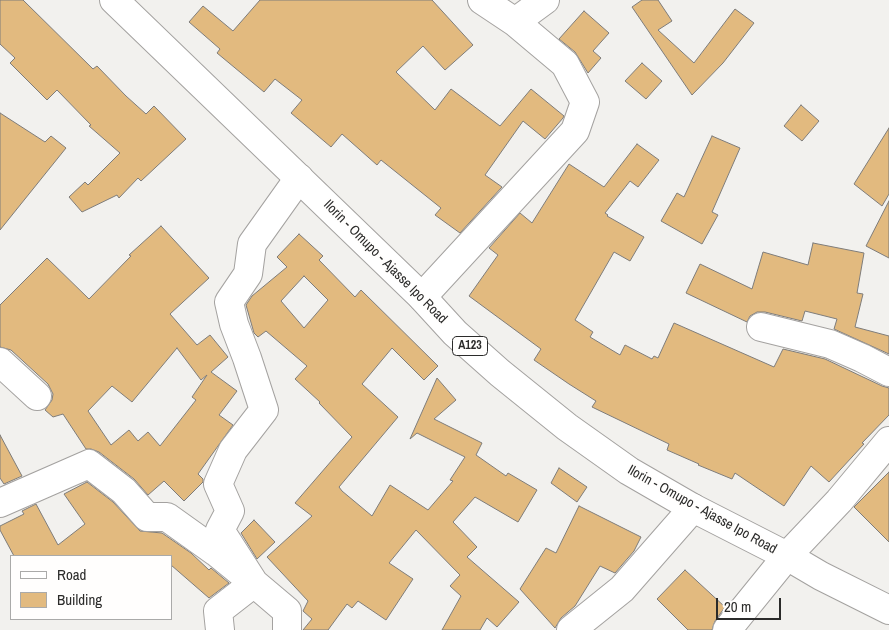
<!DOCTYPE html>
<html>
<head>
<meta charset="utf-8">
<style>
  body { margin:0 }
  #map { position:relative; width:889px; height:630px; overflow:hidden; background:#f2f1ee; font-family:"Archivo Narrow",sans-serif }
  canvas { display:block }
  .legend { position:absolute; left:10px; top:555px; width:162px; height:65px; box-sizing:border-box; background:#fffefd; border:1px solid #aaaaa9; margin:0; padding:6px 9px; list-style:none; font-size:15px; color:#2b2b2a }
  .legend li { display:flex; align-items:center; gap:10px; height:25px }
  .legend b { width:25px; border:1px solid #aaaaa9 }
  .scale { position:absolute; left:716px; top:598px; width:65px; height:22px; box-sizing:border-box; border:2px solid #2b2b2a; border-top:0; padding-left:6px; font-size:15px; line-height:18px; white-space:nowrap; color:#2b2b2a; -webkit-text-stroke:4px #fffefd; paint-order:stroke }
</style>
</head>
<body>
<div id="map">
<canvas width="889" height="630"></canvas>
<ul class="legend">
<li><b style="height:6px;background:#fff"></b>Road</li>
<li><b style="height:14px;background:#e2ba7f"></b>Building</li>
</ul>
<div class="scale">20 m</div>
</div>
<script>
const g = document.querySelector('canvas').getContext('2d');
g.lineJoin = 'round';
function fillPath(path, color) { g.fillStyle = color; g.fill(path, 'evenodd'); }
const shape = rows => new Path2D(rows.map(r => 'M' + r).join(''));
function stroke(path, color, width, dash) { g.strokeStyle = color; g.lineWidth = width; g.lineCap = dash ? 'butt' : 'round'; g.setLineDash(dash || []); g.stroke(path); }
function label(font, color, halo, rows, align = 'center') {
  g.font = font + ' "Archivo Narrow",sans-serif'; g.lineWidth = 4; g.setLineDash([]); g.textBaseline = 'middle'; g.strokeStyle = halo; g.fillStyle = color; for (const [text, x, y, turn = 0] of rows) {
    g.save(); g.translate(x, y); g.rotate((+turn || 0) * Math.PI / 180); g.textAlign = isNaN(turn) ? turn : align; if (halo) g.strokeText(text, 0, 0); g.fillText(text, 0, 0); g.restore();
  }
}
const building = shape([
  [0,0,23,0,93,69,97,66,126,96,146,114,154,106,186,139,141,181,138,178,119,198,117,195,82,212,69,197,85,182,88,185,120,153,89,126,91,125,57,90,47,100,10,63,15,58,0,44,0,0],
  [260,0,432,0,473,45,445,70,423,46,396,72,435,110,451,89,500,126,531,89,564,116,563,118,545,139,523,121,485,175,502,187,460,233,435,215,441,208,381,160,377,165,342,134,331,147,291,113,302,100,275,79,264,92,217,53,220,49,189,22,203,6,233,31,260,0],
  [642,0,658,0,672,21,658,30,694,63,735,9,754,23,723,63,692,95,632,7,642,0],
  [584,11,609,33,593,51,601,58,588,73,575,52,559,39,584,11],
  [642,63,662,81,646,99,625,81,642,63],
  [801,105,819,121,802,141,784,126,801,105],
  [0,113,45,142,51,136,66,148,0,230,0,113],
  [889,128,889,194,882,206,854,184,889,128],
  [712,136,740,148,712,212,718,215,702,244,661,221,677,193,684,197,712,136],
  [637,144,659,160,638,187,630,181,605,213,608,215,607,216,644,237,630,261,614,252,575,320,593,332,590,337,620,355,625,345,652,359,654,356,658,358,674,323,774,367,783,349,825,359,882,386,889,388,889,415,862,443,864,444,829,482,811,466,784,506,735,473,732,479,698,465,699,464,667,450,669,444,592,407,596,401,569,384,534,360,541,349,469,296,498,255,489,248,520,213,532,223,569,164,604,187,637,144],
  [889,201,889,258,866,246,889,201],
  [161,226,209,278,170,314,197,345,210,335,228,357,211,372,237,391,219,415,233,425,198,474,203,479,203,482,184,501,164,481,148,495,134,479,99,452,91,449,86,449,63,414,53,417,45,410,52,400,53,394,48,384,11,350,0,347,0,305,47,258,89,299,131,256,129,255,161,226],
  [177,348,201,380,207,375,192,397,196,400,160,446,148,432,138,441,129,430,111,445,88,411,112,386,132,402,177,348],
  [299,234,323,256,319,260,355,297,361,290,438,366,424,380,392,348,362,384,398,417,339,487,342,491,372,516,390,485,428,510,453,481,450,480,465,457,417,433,410,439,437,378,456,400,434,419,482,443,476,455,506,476,508,473,537,490,518,522,475,497,453,522,477,547,467,557,519,602,497,627,487,618,480,630,442,630,461,596,450,586,460,575,416,530,389,563,413,579,386,620,358,601,352,608,347,604,328,630,303,630,312,619,303,611,308,601,267,557,312,516,295,503,352,437,319,403,320,402,295,379,307,366,266,331,258,337,254,333,246,305,252,296,287,267,277,257,299,234],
  [304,276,328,300,304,328,281,301,304,276],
  [813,243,864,253,857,293,863,294,855,327,889,336,889,354,834,329,837,319,805,311,802,321,765,312,757,312,750,316,747,322,686,293,700,264,752,289,763,252,808,265,813,243],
  [0,435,22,476,4,484,0,478,0,435],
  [559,468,587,487,577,502,551,483,559,468],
  [889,472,889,542,854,507,889,472],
  [87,482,113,502,140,531,162,533,191,553,209,570,211,568,229,583,209,598,171,565,171,556,14,556,0,530,0,526,24,514,22,511,36,504,58,545,85,524,64,494,87,482],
  [579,506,641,537,634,551,615,573,600,566,575,606,561,618,555,628,520,589,546,548,556,553,579,506],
  [254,520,275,542,257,559,241,533,254,520],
  [685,570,725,607,715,621,712,630,688,630,657,599,685,570]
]);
fillPath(building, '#e2ba7f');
stroke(building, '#7e7c7a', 1);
const minor = shape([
  [515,22,545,0],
  [422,297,575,131,585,102,565,64,515,22,482,0],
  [761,327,830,344,862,358,889,372],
  [0,362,37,396],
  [0,503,89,464,124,491,147,517,167,517,216,552,254,583,287,611,287,630],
  [254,583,220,530,230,511,218,484,233,450,264,410,247,358,234,324,229,302,248,274,252,244,299,178],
  [220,630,218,611,254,583],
  [571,630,622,589,693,508],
  [727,630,787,556,839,501,889,441]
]);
const highway = shape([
  [114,0,422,297,455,333,500,373,567,427,629,471,693,508,787,556,821,576,889,610]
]);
stroke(minor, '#a4a2a0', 30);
stroke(highway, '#a4a2a0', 30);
stroke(minor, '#fff', 28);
stroke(highway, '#fff', 28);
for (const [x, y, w] of [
  [470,346,35]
]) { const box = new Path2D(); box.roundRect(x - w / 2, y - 9.5, w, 19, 4); g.fillStyle = '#fffefd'; g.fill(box); stroke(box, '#2b2b2a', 1); }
label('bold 12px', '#2b2b2a', null, [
  ["A123",470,346]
]);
label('14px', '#2b2b2a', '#fffefd', [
  ["Ilorin - Omupo - Ajasse Ipo Road",385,262,45],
  ["Ilorin - Omupo - Ajasse Ipo Road",702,510,29]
]);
</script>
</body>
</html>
